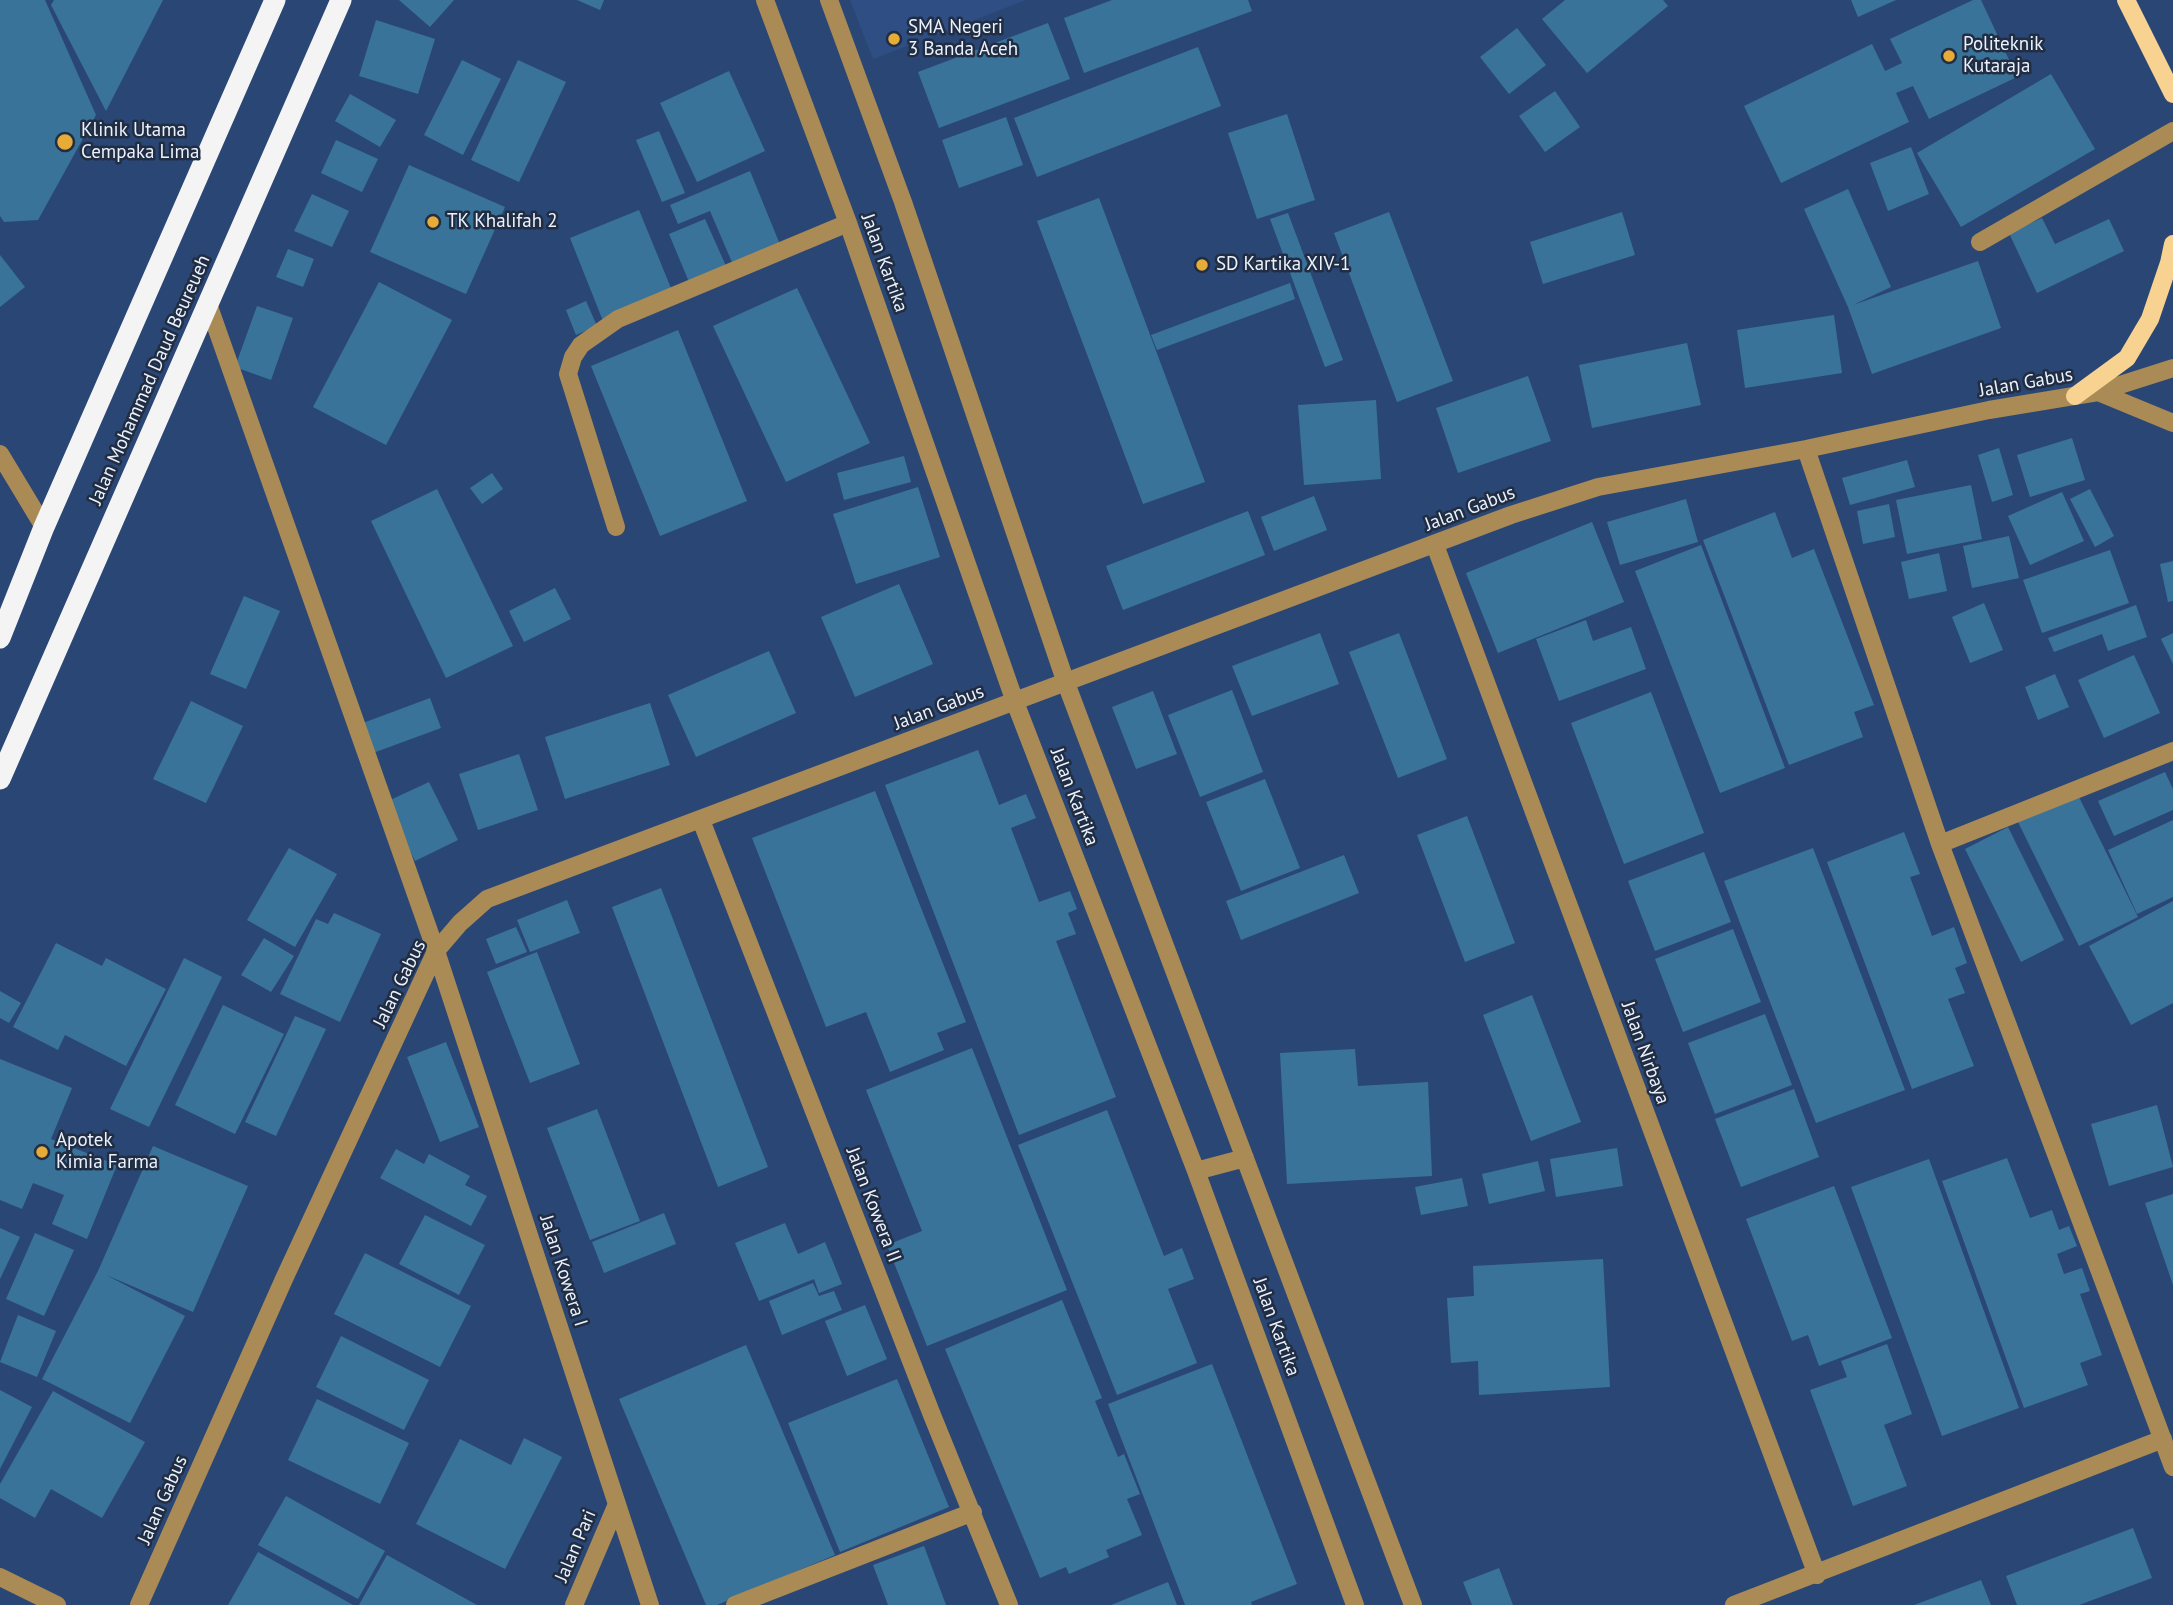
<!DOCTYPE html>
<html>
<head>
<meta charset="utf-8">
<style>
  body { margin:0 }
  canvas { display:block; background:#2a4674 }
</style>
</head>
<body>
<canvas width="2173" height="1605"></canvas>
<script>
const g = document.querySelector('canvas').getContext('2d');
g.lineJoin = 'round';
function fillPath(path, color) { g.fillStyle = color; g.fill(path, 'evenodd'); }
const shape = rows => new Path2D(rows.map(r => 'M' + r).join(''));
function stroke(path, color, width, dash) { g.strokeStyle = color; g.lineWidth = width; g.lineCap = dash ? 'butt' : 'round'; g.setLineDash(dash || []); g.stroke(path); }
function label(font, color, halo, rows, align = 'center') {
  g.font = font + ' "PT Sans",sans-serif'; g.lineWidth = 5; g.setLineDash([]); g.textBaseline = 'middle'; g.strokeStyle = halo; g.fillStyle = color; for (const [text, x, y, turn = 0] of rows) {
    g.save(); g.translate(x, y); g.rotate((+turn || 0) * Math.PI / 180); g.textAlign = isNaN(turn) ? turn : align; if (halo) g.strokeText(text, 0, 0); g.fillText(text, 0, 0); g.restore();
  }
}
fillPath(shape([
  [850,0,1026,0,873,59]
]), '#2f4e83');
fillPath(shape([
  [0,0,45,0,96,115,38,220,4,222,0,216],
  [54,0,163,0,106,111,51,5],
  [399,0,454,0,430,27],
  [577,0,604,0,600,10],
  [1112,0,1248,0,1252,11,1084,73,1064,18],
  [1565,0,1663,0,1668,6,1587,73,1542,19],
  [1851,0,1896,0,1858,17],
  [1973,0,1981,0,2017,77,1929,119,1913,86,1896,93,1909,122,1781,183,1744,106,1872,44,1885,71,1902,63,1890,39],
  [376,20,435,39,418,94,359,76],
  [1048,23,1070,79,939,128,918,72],
  [1517,28,1546,65,1509,94,1480,57],
  [1198,47,1221,106,1037,177,1014,118],
  [462,60,501,79,463,155,424,135],
  [518,60,566,82,519,182,471,160],
  [729,71,765,151,697,182,660,103],
  [2051,74,2095,149,1961,227,1917,153],
  [1555,91,1580,127,1545,152,1519,116],
  [350,94,396,120,380,147,335,121],
  [1287,114,1315,200,1257,219,1228,133],
  [1006,117,1023,165,959,188,942,140],
  [659,131,685,193,662,202,636,140],
  [336,140,378,159,362,192,321,173],
  [1911,147,1929,194,1888,211,1870,163],
  [409,165,505,207,466,294,370,252],
  [750,171,781,247,734,267,710,211,678,224,670,205],
  [1848,189,1891,287,1853,305,1978,261,2001,328,1872,374,1848,307,1804,209],
  [312,194,349,211,332,247,294,231],
  [1099,198,1205,482,1143,504,1037,221],
  [639,210,673,293,603,321,570,238],
  [1389,212,1453,381,1397,402,1334,233],
  [1622,212,1635,255,1543,284,1530,242],
  [1288,213,1343,360,1325,367,1270,219],
  [2042,218,2055,244,2109,219,2124,251,2037,293,2009,233],
  [705,219,726,266,689,282,669,234],
  [288,249,314,259,303,287,276,277],
  [0,255,25,287,0,307],
  [379,282,452,320,386,445,313,407],
  [1290,283,1295,299,1157,350,1151,335],
  [797,288,870,443,786,482,713,326],
  [586,301,597,326,576,335,566,310],
  [257,306,293,318,271,380,235,367],
  [1834,315,1842,373,1745,388,1737,330],
  [678,330,747,501,660,536,591,366],
  [1687,343,1701,405,1592,428,1579,365],
  [1528,376,1551,441,1458,473,1436,408],
  [1376,400,1381,479,1304,485,1298,405],
  [2072,438,2085,480,2030,497,2017,455],
  [1999,448,2013,495,1992,502,1978,455],
  [904,456,911,482,844,500,837,473],
  [1907,460,1915,487,1850,505,1842,478],
  [492,473,503,489,482,504,470,488],
  [1971,485,1982,539,1907,554,1896,500],
  [918,487,940,557,856,584,833,514],
  [437,489,513,646,446,678,371,521],
  [2090,489,2114,536,2095,547,2070,499],
  [2062,492,2084,541,2030,565,2008,516],
  [1314,496,1327,530,1274,551,1261,517],
  [1686,499,1698,542,1620,565,1607,522],
  [1889,504,1895,537,1863,544,1857,511],
  [1248,511,1265,555,1123,610,1106,566],
  [1775,512,1792,558,1814,549,1874,705,1854,712,1863,737,1789,765,1703,540],
  [1592,522,1624,602,1498,653,1466,573],
  [2009,536,2019,578,1972,588,1963,546],
  [1701,545,1785,768,1720,793,1635,571],
  [2110,550,2129,603,2042,633,2023,580],
  [1939,553,1947,591,1909,599,1901,562],
  [2173,561,2173,601,2168,602,2160,564],
  [899,584,933,664,855,697,821,617],
  [555,588,571,619,524,642,509,611],
  [244,596,280,611,246,689,210,674],
  [1984,603,2003,650,1970,663,1952,617],
  [2136,605,2147,637,2108,651,2102,634,2054,652,2048,638],
  [1586,620,1593,641,1631,627,1646,669,1559,701,1536,639],
  [1320,633,1339,684,1252,716,1232,666],
  [1399,633,1447,759,1398,778,1349,652],
  [2173,633,2173,664,2161,639],
  [769,651,796,713,696,757,668,695],
  [2134,655,2160,713,2104,738,2078,680],
  [2055,674,2069,707,2038,720,2025,687],
  [1232,690,1263,772,1200,797,1168,715],
  [1153,691,1177,754,1136,769,1112,707],
  [1651,692,1704,833,1624,864,1571,723],
  [430,698,441,728,373,753,363,723],
  [191,701,243,726,206,803,153,779],
  [650,703,670,765,565,799,545,737],
  [978,750,999,805,1026,794,1036,818,1011,828,1039,902,1070,891,1077,909,1068,913,1076,934,1056,941,1116,1097,1019,1135,885,785],
  [519,754,538,810,478,830,459,774],
  [2165,772,2173,789,2173,810,2114,836,2098,801],
  [1265,779,1300,868,1241,891,1206,802],
  [429,782,458,840,415,861,386,802],
  [875,791,966,1022,937,1033,944,1050,890,1072,866,1012,826,1027,752,838],
  [2077,793,2138,917,2079,946,2018,822],
  [1467,816,1515,943,1465,962,1417,835],
  [2173,820,2173,897,2137,914,2108,850],
  [2008,827,2064,940,2021,962,1965,849],
  [1904,832,1920,874,1910,877,1932,936,1954,927,1967,963,1955,968,1965,993,1948,999,1974,1066,1912,1089,1827,862],
  [289,848,337,874,295,947,247,920],
  [1813,848,1905,1090,1816,1123,1724,881],
  [1704,852,1731,922,1655,951,1628,881],
  [1344,855,1359,893,1241,940,1226,901],
  [661,888,768,1167,718,1187,612,907],
  [567,900,580,933,530,952,517,920],
  [2173,901,2173,1003,2131,1025,2089,946],
  [334,913,381,934,340,1022,280,994,316,919,328,924],
  [516,927,527,952,496,964,486,939],
  [1733,929,1761,1002,1683,1032,1655,959],
  [264,938,294,956,271,992,241,975],
  [56,943,102,966,106,958,166,989,126,1066,65,1035,58,1050,13,1027],
  [537,952,580,1064,530,1083,487,972],
  [184,958,222,977,149,1127,110,1109],
  [0,991,21,1003,9,1023,0,1018],
  [1532,995,1581,1122,1531,1141,1483,1015],
  [223,1005,284,1034,235,1134,175,1105],
  [1765,1014,1792,1085,1715,1114,1688,1043],
  [295,1016,326,1029,276,1136,245,1122],
  [446,1042,479,1127,440,1142,407,1057],
  [972,1048,1067,1290,927,1346,887,1245,922,1231,866,1090],
  [1355,1049,1358,1086,1428,1082,1432,1176,1287,1184,1280,1053],
  [0,1059,72,1088,51,1139,117,1165,87,1239,52,1224,64,1195,33,1183,22,1209,0,1200],
  [1794,1089,1819,1157,1741,1187,1715,1119],
  [2157,1105,2173,1167,2109,1186,2091,1124],
  [597,1109,640,1221,590,1240,547,1128],
  [1107,1110,1164,1256,1182,1248,1194,1279,1168,1289,1197,1363,1117,1395,1018,1145],
  [153,1146,248,1186,193,1312,106,1275,185,1316,130,1423,42,1379,98,1271],
  [1617,1148,1623,1186,1556,1197,1550,1159],
  [396,1149,424,1164,429,1154,470,1176,465,1185,487,1196,471,1226,380,1178],
  [2007,1158,2030,1218,2052,1210,2059,1230,2069,1226,2077,1246,2057,1254,2064,1274,2082,1268,2090,1291,2080,1294,2102,1355,2080,1363,2088,1385,2024,1408,1942,1181],
  [1929,1159,2019,1408,1942,1436,1851,1187],
  [1538,1161,1545,1191,1489,1204,1482,1174],
  [1462,1178,1468,1206,1421,1215,1415,1187],
  [1834,1186,1892,1338,1819,1366,1808,1335,1792,1341,1746,1219],
  [2173,1194,2173,1285,2145,1203],
  [664,1213,676,1244,604,1273,592,1242],
  [425,1215,485,1245,459,1295,399,1264],
  [785,1223,798,1254,825,1242,842,1284,819,1293,814,1279,759,1301,735,1243],
  [0,1228,20,1237,0,1279],
  [35,1233,74,1250,44,1316,6,1299],
  [365,1253,471,1306,440,1367,334,1314],
  [1603,1259,1610,1387,1479,1395,1478,1361,1451,1363,1447,1298,1474,1296,1473,1266],
  [813,1283,819,1296,834,1291,842,1310,782,1335,769,1301],
  [1062,1300,1102,1398,1095,1401,1118,1457,1124,1454,1140,1494,1127,1499,1142,1535,1106,1550,1109,1557,1069,1574,1066,1567,1040,1578,945,1349],
  [865,1305,887,1359,847,1376,825,1321],
  [18,1315,56,1331,37,1377,0,1362],
  [341,1336,429,1380,404,1430,316,1387],
  [1887,1344,1912,1414,1884,1425,1907,1486,1853,1506,1810,1390,1847,1377,1841,1361],
  [746,1345,835,1555,717,1605,706,1605,619,1399],
  [1212,1364,1297,1584,1251,1602,1252,1605,1185,1605,1108,1404],
  [897,1379,949,1507,840,1552,788,1423],
  [0,1390,32,1407,0,1469],
  [53,1391,145,1442,102,1518,51,1489,35,1518,0,1498,0,1484],
  [317,1399,409,1443,380,1504,288,1460],
  [524,1438,562,1457,505,1569,416,1524,460,1439,511,1465],
  [286,1496,385,1551,358,1599,258,1545],
  [2133,1528,2152,1578,2079,1605,2017,1605,2006,1576],
  [924,1546,946,1605,888,1605,873,1565],
  [258,1552,330,1592,353,1605,228,1605],
  [387,1555,477,1605,359,1605],
  [1499,1568,1513,1605,1472,1605,1463,1582],
  [1981,1580,1991,1605,1914,1605],
  [1168,1582,1177,1605,1111,1605]
]), '#397399');
stroke(shape([
  [765,0,848,223,1015,702,1196,1171,1355,1605],
  [829,0,903,202,1066,683,1413,1605],
  [1980,242,2173,131],
  [208,304,436,951,650,1605],
  [2098,392,2173,423],
  [1806,449,1940,844,2173,1467],
  [0,454,44,527],
  [616,527,568,374,573,357,581,345,618,319,848,223],
  [1435,545,1817,1575],
  [701,820,932,1415,1009,1605],
  [1940,844,2173,751],
  [1196,1171,1245,1158],
  [0,1577,57,1605],
  [139,1605,284,1279,436,951,460,923,487,899,1511,515,1598,487,1806,449,1989,410,2098,392,2173,368],
  [574,1605,617,1504],
  [735,1605,973,1512],
  [1734,1605,2163,1439]
]), '#aa8a55', 18);
stroke(shape([
  [2126,0,2173,94],
  [2075,396,2127,358,2150,319,2169,263,2173,244]
]), '#f8d291', 18);
stroke(shape([
  [0,638,44,527,275,0],
  [0,779,341,0]
]), '#f4f4f4', 21);
for (const [x, y, r, color] of [
  [894,39,7,"#e7ac37"],
  [1949,56,7,"#e7ac37"],
  [65,142,9,"#e7ac37"],
  [433,222,7,"#e7ac37"],
  [1202,265,7,"#e7ac37"],
  [42,1152,7,"#e7ac37"]
]) { const dot = new Path2D(); dot.arc(x, y, r, 0, 2 * Math.PI); g.fillStyle = color; g.fill(dot); stroke(dot, '#202d42', 2.5); }
label('19px', '#ebf2fe', '#202d42', [
  ["SMA Negeri",908,28],
  ["3 Banda Aceh",908,50],
  ["Politeknik",1963,45],
  ["Kutaraja",1963,67],
  ["Klinik Utama",81,131],
  ["Cempaka Lima",81,153],
  ["TK Khalifah 2",447,222],
  ["SD Kartika XIV-1",1216,265],
  ["Apotek",56,1141],
  ["Kimia Farma",56,1163]
], 'left');
label('19px', '#ebf2fe', '#202d42', [
  ["Jalan Kartika",884,263,70],
  ["Jalan Mohammad Daud Beureueh",150,380,-66],
  ["Jalan Gabus",2026,383,-10],
  ["Jalan Gabus",1470,509,-21],
  ["Jalan Gabus",939,708,-21],
  ["Jalan Kartika",1074,797,69],
  ["Jalan Gabus",400,984,-64],
  ["Jalan Nirbaya",1645,1053,70],
  ["Jalan Kowera II",873,1205,69],
  ["Jalan Kowera I",563,1271,72],
  ["Jalan Kartika",1276,1327,70],
  ["Jalan Gabus",163,1500,-66],
  ["Jalan Pari",576,1546,-67]
]);
</script>
</body>
</html>
